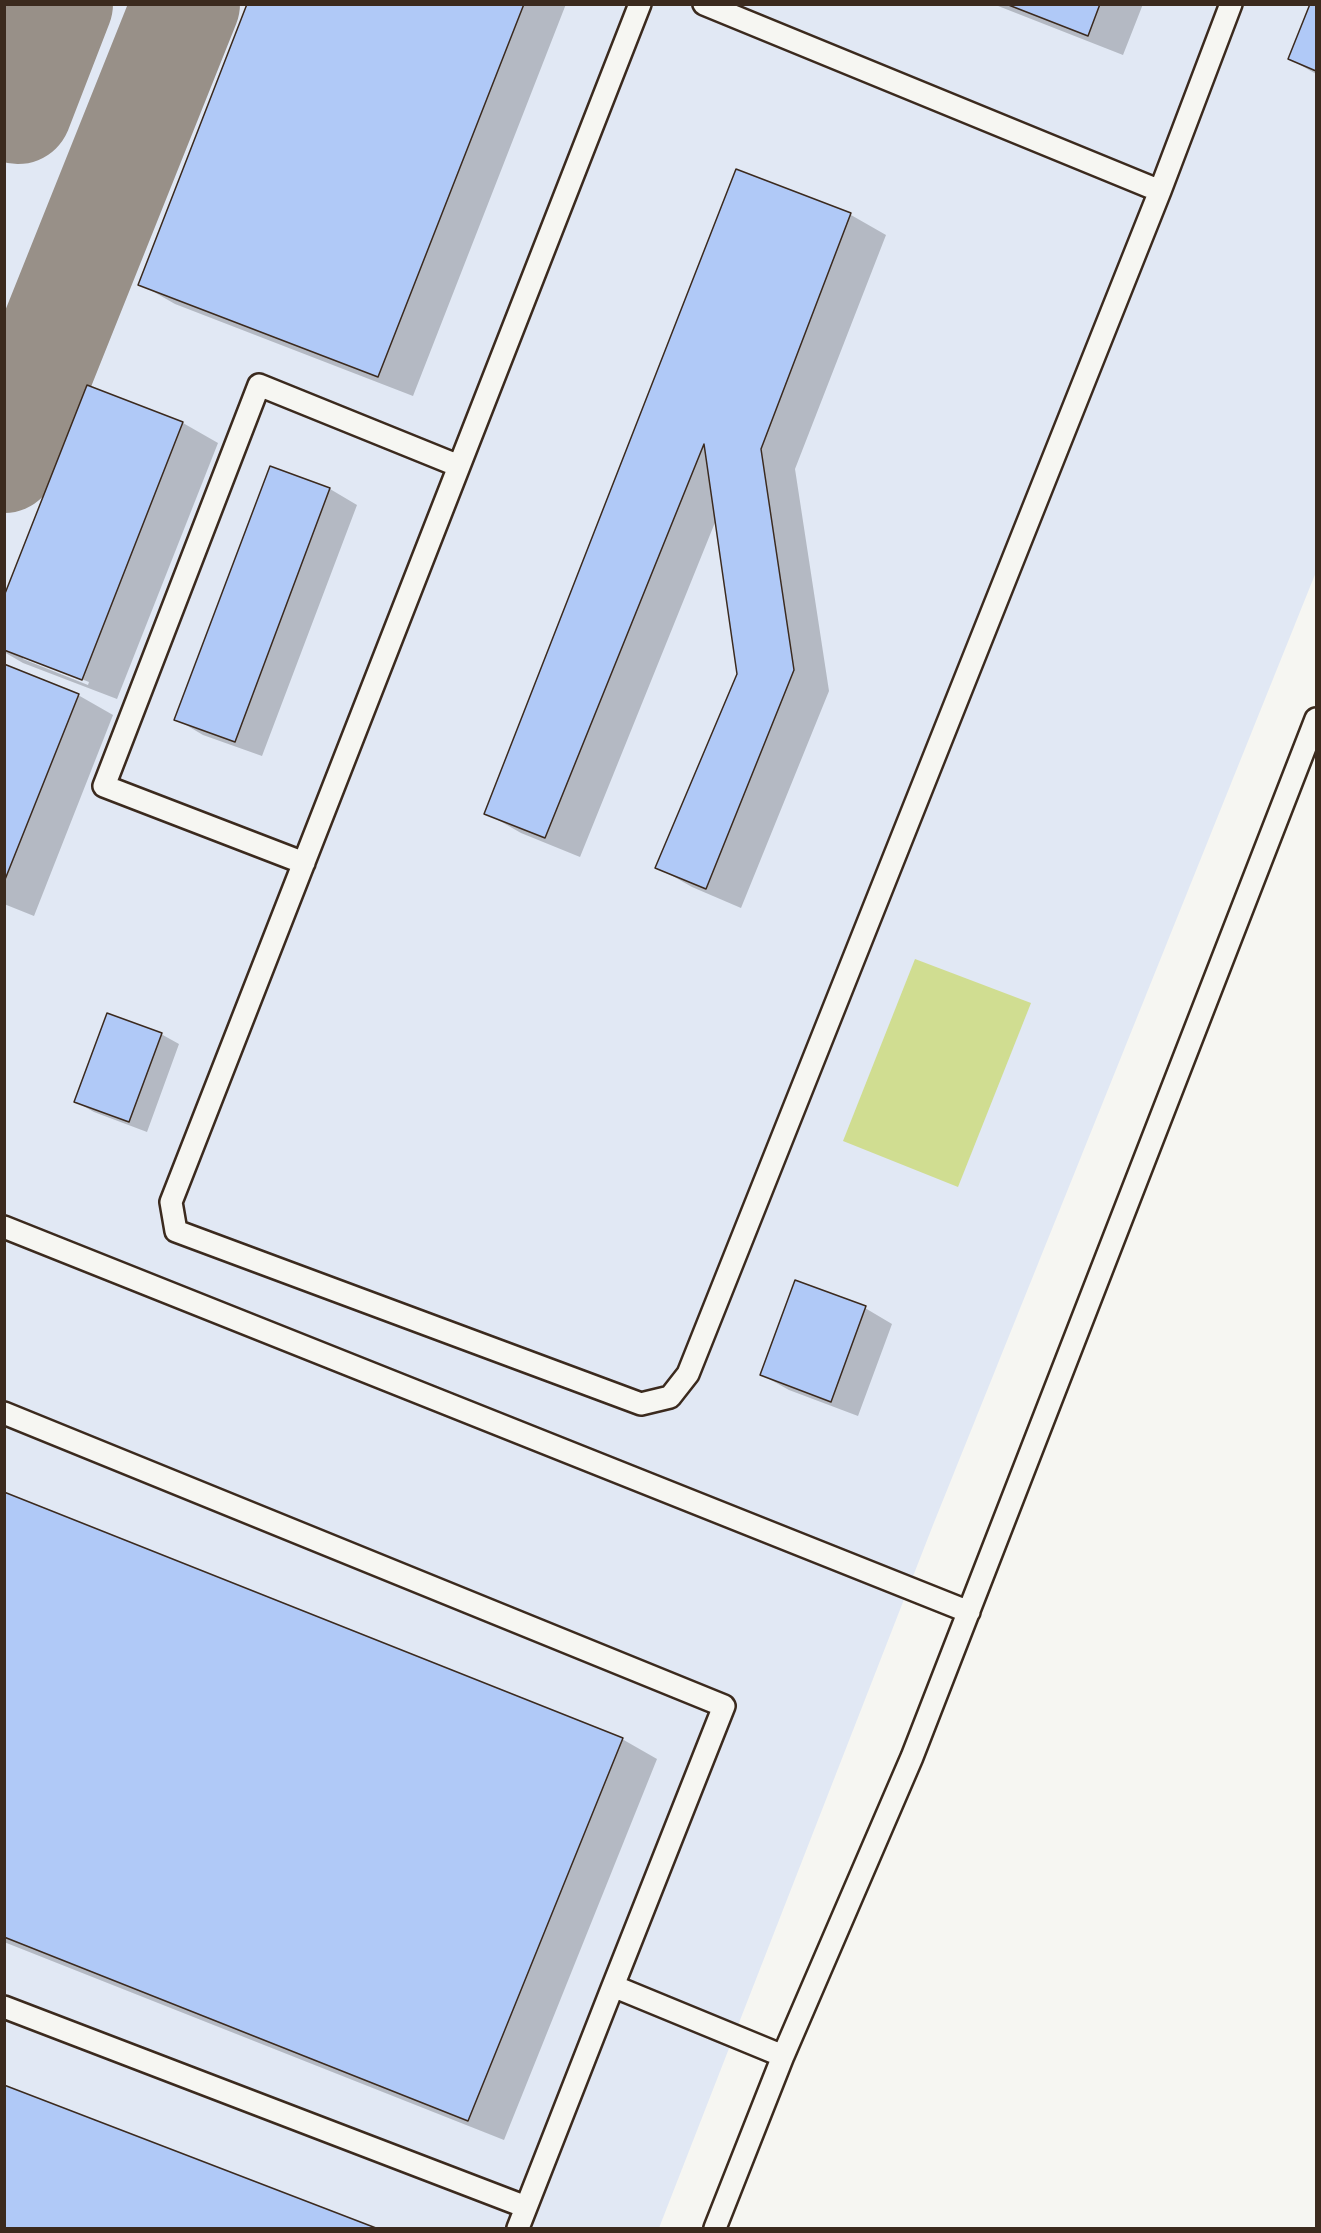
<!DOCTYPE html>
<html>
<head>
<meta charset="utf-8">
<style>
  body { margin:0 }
  #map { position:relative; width:1321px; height:2233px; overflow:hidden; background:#f6f6f2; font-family:Pangolin,sans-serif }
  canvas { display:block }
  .frame { position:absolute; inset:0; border:6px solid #3b2a1e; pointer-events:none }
</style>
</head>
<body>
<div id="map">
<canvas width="1321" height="2233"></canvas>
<div class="frame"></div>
</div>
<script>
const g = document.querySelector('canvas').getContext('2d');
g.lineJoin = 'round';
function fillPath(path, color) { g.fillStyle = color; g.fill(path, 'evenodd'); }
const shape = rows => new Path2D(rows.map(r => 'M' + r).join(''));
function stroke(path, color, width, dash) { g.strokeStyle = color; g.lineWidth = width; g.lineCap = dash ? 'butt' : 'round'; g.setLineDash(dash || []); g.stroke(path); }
fillPath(shape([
  [5,5,1316,5,1316,572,933,1525,659,2228,5,2228]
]), '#e1e8f4');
fillPath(shape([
  [915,959,1031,1003,958,1187,843,1141]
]), '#d0dd91');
fillPath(shape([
  [249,4,566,4,413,396,175,304,140,284],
  [993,4,1143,4,1123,55],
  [1312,4,1316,4,1316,74,1290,59],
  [737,171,851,215,886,235,795,469,829,691,741,908,692,887,657,867,738,674,716,520,580,857,521,833,486,813],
  [88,387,183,423,218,443,117,699,23,663,4,652,4,600],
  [23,656,89,682,88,685,23,659],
  [271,468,330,489,357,505,262,756,203,735,176,719],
  [4,666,78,695,113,715,34,916,4,904],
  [161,1034,179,1044,147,1132,94,1112,76,1102],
  [865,1308,892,1324,858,1416,789,1390,762,1375],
  [4,1494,622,1739,657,1759,504,2140,4,1942],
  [4,2087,372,2228,4,2228]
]), '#0003');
stroke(shape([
  [4,104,18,110,59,4],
  [4,459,186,4]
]), '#989088', 108);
const building = shape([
  [247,4,524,4,378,377,138,285,247,4],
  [1006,4,1100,4,1088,36,1006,4],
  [1310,4,1316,4,1316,71,1288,59,1310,4],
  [736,169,851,213,761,449,794,670,706,889,655,868,737,674,704,444,545,838,484,814,736,169],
  [87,385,183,422,82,680,4,650,4,596,87,385],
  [270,466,330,488,235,742,174,720,270,466],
  [4,664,79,694,4,882,4,664],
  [107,1013,162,1033,129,1122,74,1102,107,1013],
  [795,1280,866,1306,831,1402,760,1375,795,1280],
  [4,1492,623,1738,468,2121,4,1937,4,1492],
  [4,2085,376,2228,4,2228,4,2085]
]);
fillPath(building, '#b0c9f7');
stroke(building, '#3b2a1e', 1.5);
const service = shape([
  [640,4,171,1202,176,1231,641,1404,670,1397,688,1374,1160,191,1231,4],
  [704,4,1160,191],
  [304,863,104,786,259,385,459,466],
  [4,1227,969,1612],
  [4,1413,724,1706,613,1986,783,2056],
  [4,2007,526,2207],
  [518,2228,613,1986],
  [715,2228,783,2056,912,1757,1316,719]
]);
stroke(service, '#3b2a1e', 26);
stroke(service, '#f6f6f2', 21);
</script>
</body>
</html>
